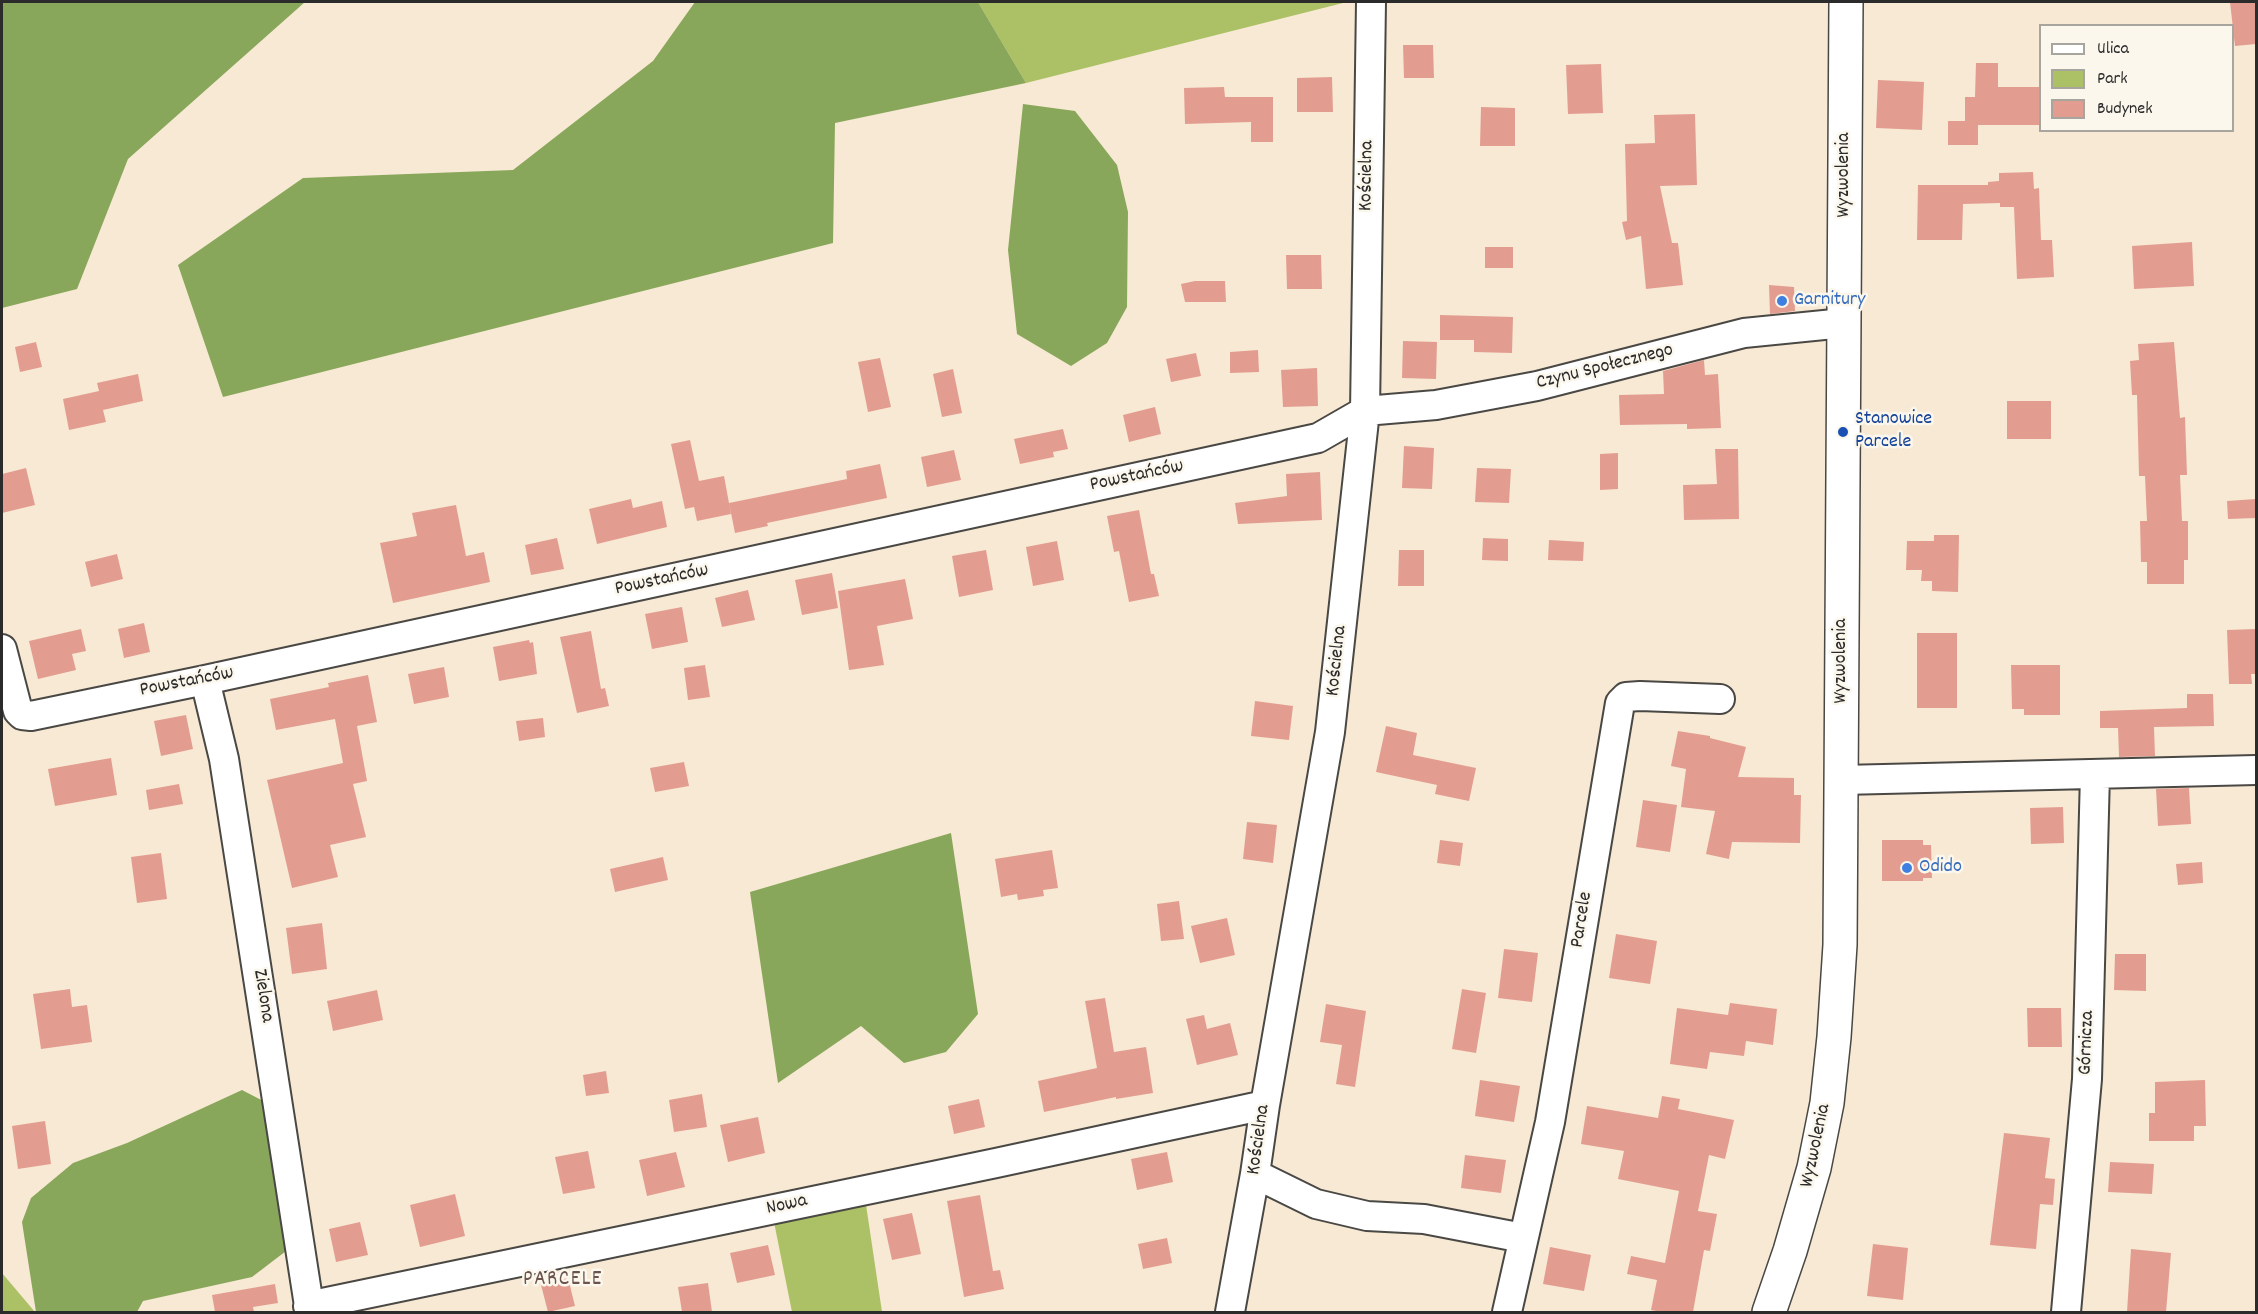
<!DOCTYPE html>
<html>
<head>
<meta charset="utf-8">
<style>
  body { margin:0 }
  #map { position:relative; width:2258px; height:1314px; overflow:hidden; background:#f7e9d4; font-family:Dekko,sans-serif }
  canvas { display:block }
  .frame { position:absolute; inset:0; border:3px solid #2b2b2b; pointer-events:none }
  .legend { position:absolute; left:2039px; top:24px; width:195px; height:108px; box-sizing:border-box; background:#fbf7ec; border:2px solid #a8a59f; margin:0; padding:8px 10px; list-style:none; font-size:18px; color:#2b2b2b }
  .legend li { display:flex; align-items:center; gap:12px; height:30px }
  .legend b { width:30px; border:2px solid #a8a59f }
</style>
</head>
<body>
<div id="map">
<canvas width="2258" height="1314"></canvas>
<div class="frame"></div>
<ul class="legend">
<li><b style="height:8px;background:#fff"></b>Ulica</li>
<li><b style="height:16px;background:#acc165"></b>Park</li>
<li><b style="height:16px;background:#e39d90"></b>Budynek</li>
</ul>
</div>
<script>
const g = document.querySelector('canvas').getContext('2d');
g.lineJoin = 'round';
function fillPath(path, color) { g.fillStyle = color; g.fill(path, 'evenodd'); }
const shape = rows => new Path2D(rows.map(r => 'M' + r).join(''));
function stroke(path, color, width, dash) { g.strokeStyle = color; g.lineWidth = width; g.lineCap = dash ? 'butt' : 'round'; g.setLineDash(dash || []); g.stroke(path); }
function label(font, color, halo, rows, align = 'center') {
  g.font = font + ' Dekko,sans-serif'; g.lineWidth = 5; g.setLineDash([]); g.textBaseline = 'middle'; g.strokeStyle = halo; g.fillStyle = color; for (const [text, x, y, turn = 0] of rows) {
    g.save(); g.translate(x, y); g.rotate((+turn || 0) * Math.PI / 180); g.textAlign = isNaN(turn) ? turn : align; if (halo) g.strokeText(text, 0, 0); g.fillText(text, 0, 0); g.restore();
  }
}
fillPath(shape([
  [978,2,1343,2,1343,3,1026,83],
  [865,1198,882,1312,792,1312,773,1217],
  [2,1273,35,1312,2,1312]
]), '#acc165');
fillPath(shape([
  [2,2,305,2,128,159,77,289,2,308],
  [695,2,978,2,1026,83,835,123,833,243,223,397,178,265,303,178,513,170,653,61],
  [1023,104,1075,111,1117,165,1128,212,1127,307,1107,343,1071,366,1017,334,1008,250],
  [951,833,978,1014,946,1052,904,1063,861,1026,778,1083,750,892],
  [242,1090,269,1104,290,1248,252,1277,143,1301,137,1312,36,1312,22,1222,31,1198,73,1163,127,1143]
]), '#89a75a');
fillPath(shape([
  [2230,2,2256,2,2256,44,2235,46],
  [1403,45,1433,45,1434,78,1404,78],
  [1976,63,1998,63,1998,87,2040,87,2040,125,1978,125,1978,145,1948,145,1948,121,1965,121,1965,97,1975,97],
  [1601,64,1603,113,1568,114,1566,65],
  [1332,77,1333,112,1297,112,1297,78],
  [1878,80,1924,82,1922,130,1876,128],
  [1224,87,1225,97,1273,97,1273,142,1251,142,1251,122,1185,124,1184,88],
  [1481,107,1515,108,1515,146,1480,146],
  [1695,114,1697,185,1660,186,1672,243,1678,243,1683,285,1646,289,1641,236,1626,240,1622,222,1627,221,1625,144,1655,143,1654,115],
  [2033,172,2034,189,2039,188,2041,240,2052,240,2054,277,2017,279,2014,207,2000,207,2000,203,1963,204,1962,240,1917,240,1918,185,1988,185,1988,182,1999,181,1999,173],
  [2192,242,2194,286,2134,289,2132,246],
  [1485,247,1513,247,1513,268,1485,268],
  [1286,255,1321,255,1322,289,1287,289],
  [1195,281,1225,281,1226,302,1185,302,1181,284],
  [1769,285,1794,287,1795,311,1770,314],
  [1440,315,1513,317,1512,353,1474,352,1474,340,1440,340],
  [1403,341,1437,342,1436,379,1402,378],
  [36,342,42,367,20,372,15,347],
  [2174,342,2180,418,2185,417,2187,475,2180,475,2182,521,2188,521,2188,560,2184,560,2184,584,2147,584,2147,562,2141,562,2140,521,2147,521,2145,476,2139,476,2137,395,2132,395,2130,361,2139,360,2138,344],
  [1258,350,1259,372,1230,373,1230,352],
  [1196,353,1201,376,1171,382,1166,359],
  [880,358,891,407,868,412,858,362],
  [1704,360,1705,375,1718,374,1721,428,1687,429,1687,424,1620,425,1619,395,1664,394,1663,371],
  [1317,368,1318,406,1283,407,1281,370],
  [953,369,962,413,942,417,933,374],
  [138,374,143,401,103,410,106,422,69,430,63,399,99,391,97,383],
  [2007,401,2051,401,2051,439,2007,439],
  [1155,407,1161,434,1129,442,1123,415],
  [1063,429,1068,449,1053,452,1054,457,1020,464,1014,439],
  [690,440,699,481,724,476,731,514,697,521,694,507,685,509,671,444],
  [1404,446,1434,448,1432,489,1402,488],
  [1715,449,1738,449,1739,519,1684,520,1683,485,1717,484],
  [954,450,961,480,927,487,921,457],
  [1618,453,1618,489,1600,490,1600,454],
  [880,464,887,498,767,523,768,526,735,533,729,503,847,479,846,471],
  [26,468,35,505,2,513,2,474],
  [1477,468,1511,469,1509,503,1475,502],
  [1320,472,1322,520,1238,524,1235,503,1287,496,1286,474],
  [631,499,633,508,662,501,667,527,597,544,589,509],
  [2256,499,2256,518,2228,519,2227,501],
  [456,505,466,556,484,552,490,582,393,603,380,543,417,536,412,513],
  [1139,510,1151,574,1154,574,1159,596,1129,602,1119,551,1114,552,1107,516],
  [1934,535,1959,535,1958,592,1932,591,1932,581,1921,581,1922,570,1906,570,1907,541,1934,541],
  [557,538,564,569,531,575,525,545],
  [1483,538,1508,539,1508,561,1482,560],
  [1549,540,1584,542,1583,561,1548,560],
  [1057,541,1064,580,1033,586,1026,547],
  [986,550,993,590,959,597,952,556],
  [1399,550,1424,550,1424,586,1398,586],
  [117,554,123,579,91,587,85,562],
  [832,573,838,608,802,615,795,580],
  [905,579,913,619,877,626,884,665,849,670,838,591],
  [748,590,755,620,722,627,715,598],
  [682,607,688,642,652,649,645,614],
  [144,623,150,652,124,658,118,629],
  [81,629,86,651,72,654,76,670,38,679,29,641],
  [2256,629,2256,674,2251,674,2252,684,2229,684,2227,630],
  [591,631,601,689,605,688,609,706,577,713,560,637],
  [1917,633,1957,633,1957,708,1917,708],
  [529,640,530,643,533,642,537,674,499,681,493,647],
  [705,665,710,697,688,700,684,668],
  [2011,665,2060,665,2060,715,2024,715,2024,709,2012,709],
  [444,667,449,697,414,704,408,674],
  [368,675,377,722,357,726,367,781,353,784,366,837,330,845,338,877,292,888,267,780,343,763,335,719,276,730,270,699,329,687,328,683],
  [2187,694,2213,694,2214,726,2154,727,2155,756,2119,757,2118,728,2100,728,2100,711,2187,708],
  [1255,701,1293,706,1289,740,1251,736],
  [186,715,193,749,161,756,154,721],
  [543,718,545,737,519,741,516,721],
  [1386,726,1417,733,1413,755,1476,768,1469,801,1435,794,1437,785,1376,772],
  [1678,731,1710,736,1710,738,1746,747,1738,777,1794,778,1794,795,1801,795,1800,843,1732,842,1729,859,1706,854,1715,811,1681,807,1686,769,1671,766],
  [111,758,117,795,55,806,48,769],
  [684,762,689,786,655,792,650,768],
  [179,784,183,804,149,810,146,790],
  [2189,788,2191,824,2158,826,2156,789],
  [1643,800,1677,805,1670,852,1636,847],
  [2063,807,2064,843,2031,844,2030,808],
  [1247,822,1277,825,1273,863,1243,859],
  [1440,840,1463,843,1460,866,1437,863],
  [1882,840,1923,840,1923,845,1931,845,1932,878,1923,878,1923,881,1882,881],
  [1052,850,1058,888,1043,890,1044,896,1018,900,1017,894,1001,897,995,859],
  [161,853,167,899,137,903,131,857],
  [663,857,668,880,615,892,610,869],
  [2202,862,2203,883,2178,885,2176,864],
  [1179,901,1184,939,1161,941,1157,904],
  [1227,918,1235,955,1200,963,1191,926],
  [322,923,327,969,292,974,286,928],
  [1616,934,1657,941,1650,984,1609,978],
  [1504,949,1538,953,1532,1002,1498,998],
  [2115,954,2146,954,2146,991,2114,990],
  [70,989,72,1007,87,1005,92,1042,41,1049,33,994],
  [1462,989,1486,993,1476,1053,1452,1049],
  [377,990,383,1020,333,1031,327,1001],
  [1105,998,1114,1052,1146,1047,1153,1093,1116,1099,1116,1097,1044,1112,1038,1081,1097,1068,1085,1001],
  [1730,1003,1777,1009,1773,1045,1746,1041,1744,1056,1710,1052,1707,1069,1670,1064,1677,1008,1728,1015],
  [1326,1004,1366,1011,1355,1087,1336,1084,1342,1045,1320,1042],
  [2027,1008,2061,1008,2062,1047,2028,1047],
  [1204,1015,1207,1029,1230,1023,1238,1055,1197,1065,1186,1019],
  [606,1071,609,1093,586,1096,583,1075],
  [1480,1080,1520,1086,1514,1122,1475,1116],
  [2205,1080,2206,1126,2194,1126,2194,1141,2149,1141,2149,1113,2155,1113,2155,1082],
  [702,1094,707,1127,674,1132,669,1100],
  [1662,1096,1680,1099,1678,1109,1734,1120,1725,1159,1709,1155,1698,1211,1717,1214,1710,1251,1704,1250,1693,1312,1662,1312,1651,1310,1657,1280,1627,1274,1631,1256,1665,1263,1679,1191,1618,1179,1624,1151,1581,1144,1587,1106,1658,1118],
  [979,1099,985,1127,954,1134,948,1106],
  [758,1117,765,1153,728,1162,720,1125],
  [45,1121,51,1164,18,1169,12,1126],
  [2004,1133,2050,1138,2045,1178,2055,1179,2053,1205,2040,1204,2036,1249,1990,1245],
  [588,1151,595,1188,563,1194,555,1157],
  [676,1152,685,1187,647,1196,639,1160],
  [1167,1152,1173,1182,1137,1190,1131,1159],
  [1465,1155,1506,1160,1501,1193,1461,1188],
  [2110,1162,2154,1164,2152,1194,2108,1192],
  [455,1194,465,1236,420,1247,410,1205],
  [980,1195,993,1271,1000,1270,1004,1289,964,1297,947,1201],
  [912,1213,921,1254,892,1260,883,1219],
  [360,1222,368,1255,336,1262,329,1229],
  [1167,1238,1172,1263,1143,1269,1138,1244],
  [1873,1244,1908,1248,1903,1300,1867,1296],
  [768,1245,775,1275,737,1283,730,1253],
  [1550,1247,1591,1255,1584,1291,1543,1284],
  [2131,1249,2171,1253,2166,1312,2127,1312],
  [568,1278,575,1306,548,1312,541,1285],
  [708,1283,712,1312,682,1312,678,1287],
  [275,1284,278,1303,253,1307,254,1312,215,1312,212,1295]
]), '#e39d90');
const minor = shape([
  [2,649,18,711,22,715,31,716,205,680,1318,438,1365,411,1436,405,1537,386,1744,333,1844,323],
  [205,680,224,759,310,1312],
  [1842,780,2256,770],
  [1255,1174,1316,1204,1367,1216,1424,1219,1523,1238],
  [308,1306,996,1163,1265,1105],
  [1230,1312,1255,1174,1265,1105,1330,732,1365,411,1371,2],
  [1507,1312,1550,1122,1620,703,1626,697,1640,696,1720,699],
  [2066,1312,2087,1079,2095,774]
]);
const secondary = shape([
  [1769,1312,1790,1251,1814,1168,1827,1103,1834,1037,1840,945,1846,2]
]);
stroke(minor, '#4a4844', 32);
stroke(secondary, '#4a4844', 36);
stroke(minor, '#fff', 28);
stroke(secondary, '#fff', 33);
for (const [x, y, r, color] of [
  [1782,301,6,"#3f7fe0"],
  [1843,432,6,"#1a4fb4"],
  [1907,868,6,"#3f7fe0"]
]) { const dot = new Path2D(); dot.arc(x, y, r, 0, 2 * Math.PI); g.fillStyle = color; g.fill(dot); stroke(dot, '#fbf7ec', 2); }
label('20px', '#2b2b2b', '#fbf7ec', [
  ["Wyzwolenia",1845,175,-90],
  ["Kościelna",1368,176,-89],
  ["Czynu Społecznego",1605,368,-14],
  ["Powstańców",1137,477,-12],
  ["Powstańców",662,581,-12],
  ["Kościelna",1338,661,-84],
  ["Wyzwolenia",1842,661,-90],
  ["Powstańców",187,683,-11],
  ["Parcele",1583,920,-81],
  ["Zielona",262,996,81],
  ["Górnicza",2088,1043,-88],
  ["Kościelna",1260,1140,-82],
  ["Wyzwolenia",1817,1146,-78],
  ["Nowa",787,1206,-12]
]);
label('20px', '#366cbe', '#fbf7ec', [
  ["Garnitury",1794,301],
  ["Odido",1919,868]
], 'left');
label('20px', '#164399', '#fbf7ec', [
  ["Stanowice",1855,420],
  ["Parcele",1855,443]
], 'left');
g.letterSpacing = '1.5px';
label('21px', '#6b534e', '#fbf7ec', [
  ["PARCELE",563,1281]
]);
g.letterSpacing = '0px';
</script>
</body>
</html>
